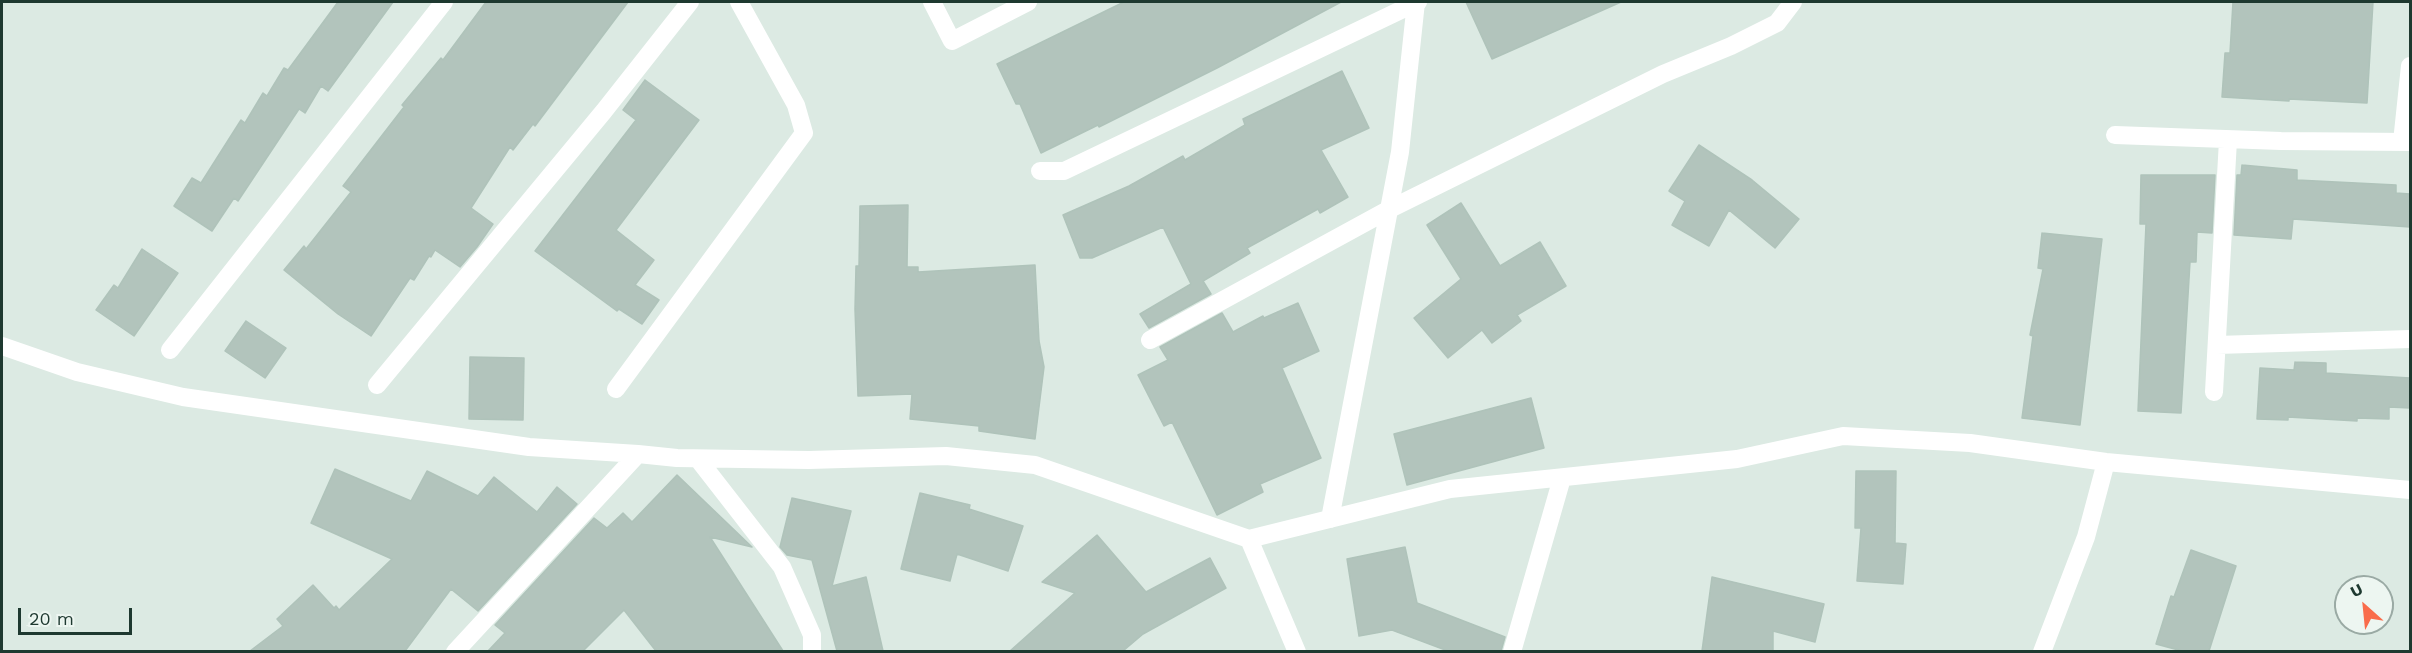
<!DOCTYPE html>
<html>
<head>
<meta charset="utf-8">
<style>
  body { margin:0 }
  #map { position:relative; width:2412px; height:653px; overflow:hidden; background:#dceae3; font-family:"Work Sans",sans-serif }
  canvas { display:block }
  .frame { position:absolute; inset:0; border:3px solid #1e3930; pointer-events:none }
  .north { position:absolute; left:2334px; top:575px; width:60px; height:60px; box-sizing:border-box; background:#edf6f1; border:2px solid #9aaaa4; border-radius:50%; rotate:333deg; font-size:16px; font-weight:700; line-height:24px; text-align:center; color:#1e3930 }
  .north::after { content:''; display:block; margin:auto; width:21px; height:27px; background:#f96c4b; clip-path:polygon(50% 0,100% 100%,50% 72%,0 100%) }
  .scale { position:absolute; left:18px; top:608px; width:114px; height:27px; box-sizing:border-box; border:3px solid #1e3930; border-top:0; padding-left:8px; font-size:18px; line-height:21px; white-space:nowrap; color:#1e3930; -webkit-text-stroke:4px #edf6f1; paint-order:stroke }
</style>
</head>
<body>
<div id="map">
<canvas width="2412" height="653"></canvas>
<div class="frame"></div>
<div class="north">U</div>
<div class="scale">20 m</div>
</div>
<script>
const g = document.querySelector('canvas').getContext('2d');
g.lineJoin = 'round';
function fillPath(path, color) { g.fillStyle = color; g.fill(path, 'evenodd'); }
const shape = rows => new Path2D(rows.map(r => 'M' + r).join(''));
function stroke(path, color, width, dash) { g.strokeStyle = color; g.lineWidth = width; g.lineCap = dash ? 'butt' : 'round'; g.setLineDash(dash || []); g.stroke(path); }
const building = shape([
  [338,2,393,2,328,91,321,86,305,113,299,109,238,201,234,198,212,231,174,206,192,178,201,183,241,120,245,123,263,93,267,96,284,68,288,70,338,2],
  [486,2,628,2,535,126,533,124,513,150,510,147,471,208,493,224,477,247,460,267,435,250,431,257,429,256,414,280,410,278,371,336,338,314,284,270,304,246,306,249,351,192,343,186,404,107,402,105,441,58,443,60,486,2],
  [1124,2,1341,2,1217,68,1099,127,1098,125,1041,153,1020,104,1016,104,997,64,1124,2],
  [1466,2,1621,2,1492,59,1466,2],
  [2233,2,2373,2,2367,103,2289,99,2289,101,2222,97,2225,53,2230,53,2233,2],
  [1342,71,1369,128,1321,150,1348,197,1320,213,1318,209,1247,248,1250,253,1203,281,1211,294,1149,328,1140,314,1191,284,1163,227,1092,258,1080,258,1063,215,1129,186,1183,156,1185,160,1245,125,1243,119,1342,71],
  [645,80,699,120,616,230,654,260,635,285,659,300,642,324,619,309,617,311,535,251,636,120,623,110,645,80],
  [1699,145,1752,180,1799,219,1775,248,1729,210,1709,246,1672,225,1685,201,1669,191,1699,145],
  [2242,165,2297,170,2297,180,2396,185,2396,193,2410,194,2410,227,2293,219,2291,239,2234,235,2237,175,2241,175,2242,165],
  [2141,175,2215,175,2212,233,2197,232,2196,262,2190,262,2181,413,2138,411,2146,224,2140,224,2141,175],
  [1461,203,1500,266,1540,242,1566,286,1517,315,1521,321,1492,343,1482,330,1448,358,1414,318,1461,279,1427,225,1461,203],
  [908,205,907,267,918,267,918,272,1035,265,1039,341,1044,367,1035,439,979,431,979,426,910,419,912,394,858,396,855,309,856,266,859,266,860,206,908,205],
  [2042,233,2102,239,2080,425,2022,418,2033,336,2030,335,2043,269,2038,268,2042,233],
  [142,249,178,273,134,336,96,310,114,285,118,288,142,249],
  [1298,303,1319,351,1282,368,1321,458,1260,484,1263,492,1217,515,1172,422,1164,426,1138,375,1168,360,1160,347,1222,313,1233,332,1263,316,1264,318,1298,303],
  [246,321,286,348,265,378,225,351,246,321],
  [470,357,524,358,523,420,469,419,470,357],
  [2295,362,2326,363,2326,373,2410,378,2410,408,2389,407,2389,419,2357,418,2357,421,2288,417,2288,420,2257,419,2260,368,2294,370,2295,362],
  [1531,398,1544,448,1407,485,1394,434,1531,398],
  [335,469,411,501,427,471,478,496,494,477,537,512,557,487,577,504,478,611,451,589,405,651,250,651,283,626,277,619,313,585,334,608,336,606,339,610,392,559,311,523,335,469],
  [1856,471,1896,471,1895,543,1906,544,1903,584,1857,581,1861,528,1855,528,1856,471],
  [677,475,752,547,710,537,783,651,656,651,624,610,583,651,488,651,505,633,495,625,594,518,607,528,623,513,632,522,677,475],
  [920,493,970,505,969,509,1023,526,1008,571,957,554,950,581,901,569,920,493],
  [792,498,851,511,832,586,866,577,883,651,837,651,812,560,787,555,780,547,792,498],
  [1097,535,1146,592,1210,558,1226,588,1143,634,1123,651,1010,651,1075,593,1042,582,1097,535],
  [1405,547,1417,603,1505,637,1501,651,1448,651,1392,630,1359,636,1347,559,1405,547],
  [2191,550,2236,566,2209,651,2182,651,2156,644,2171,596,2174,597,2191,550],
  [1712,577,1824,604,1815,642,1773,631,1773,651,1702,651,1712,577]
]);
fillPath(building, '#b2c4bc');
stroke(building, '#afc3ba', 1.5);
stroke(shape([
  [932,2,952,41,1028,2],
  [2115,135,2281,141,2410,142],
  [2402,142,2410,66],
  [1040,171,1064,171,1418,2],
  [1150,340,1390,209,1663,74,1731,46,1777,23,1793,2],
  [2217,345,2410,339],
  [2,346,77,372,183,397,529,447,638,454,677,458,809,460,946,456,1035,465,1249,539,1450,489,1737,459,1843,436,1970,443,2106,462,2410,490],
  [170,350,444,2],
  [377,385,604,111,690,2],
  [616,389,804,133,796,105,739,2],
  [2214,392,2228,140],
  [698,459,782,567,812,635,812,652],
  [1330,519,1400,152,1416,2],
  [1249,539,1297,652],
  [455,652,638,454],
  [1512,652,1562,478],
  [2042,652,2086,537,2106,462]
]), '#fff', 18);
</script>
</body>
</html>
